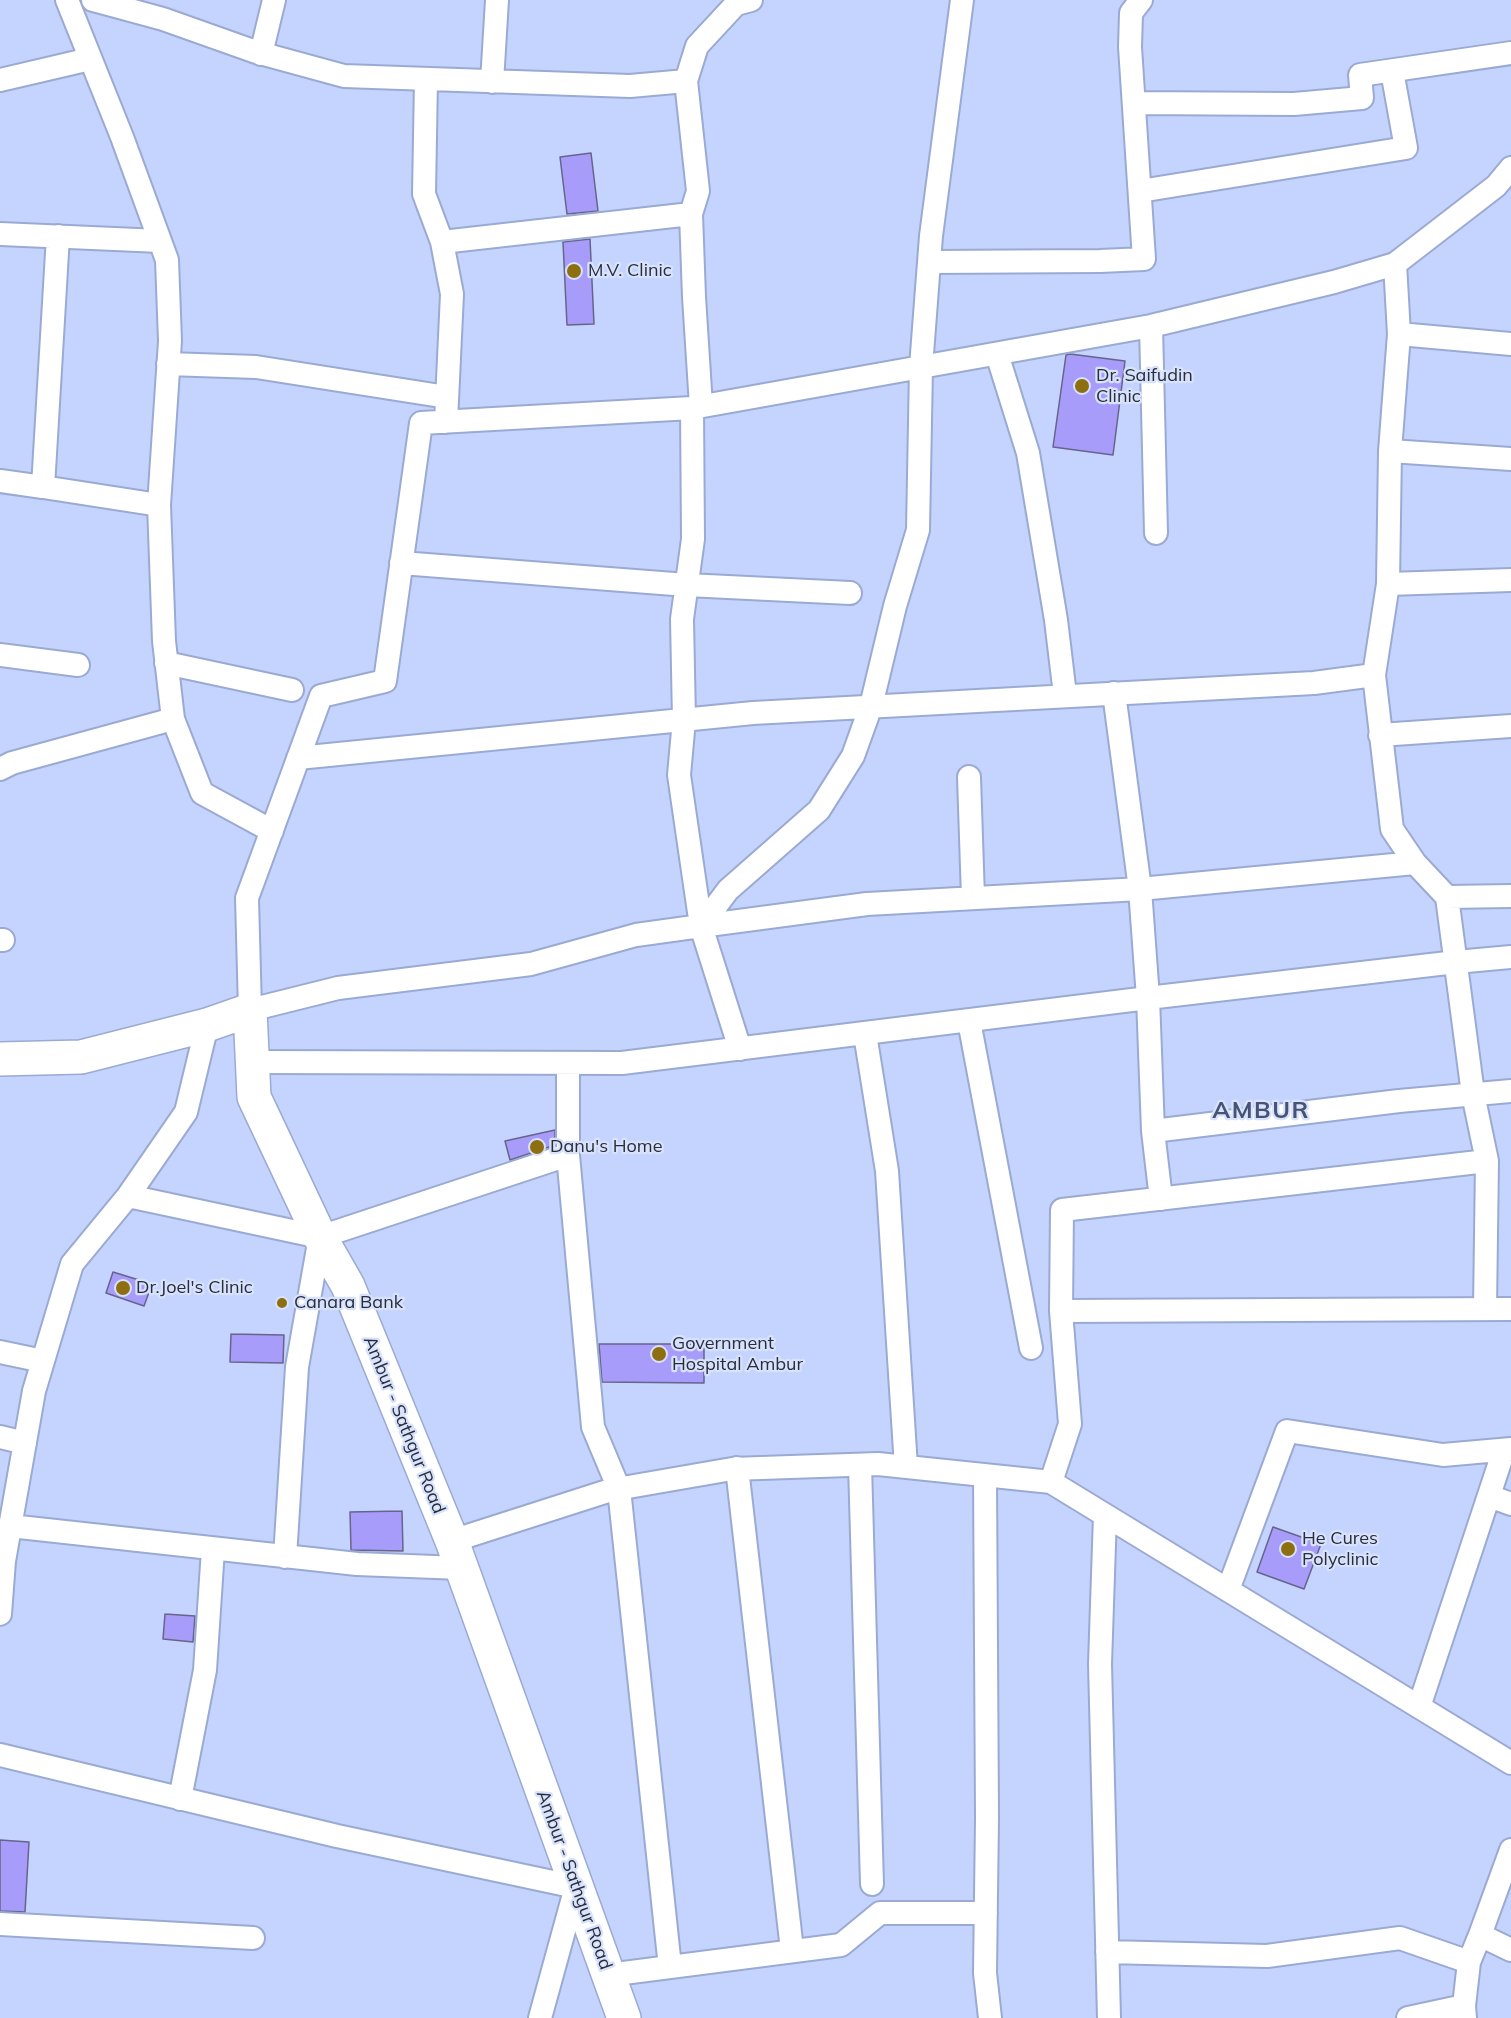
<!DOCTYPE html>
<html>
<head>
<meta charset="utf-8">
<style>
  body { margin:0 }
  canvas { display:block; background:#c4d4fe }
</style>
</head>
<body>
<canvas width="1511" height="2018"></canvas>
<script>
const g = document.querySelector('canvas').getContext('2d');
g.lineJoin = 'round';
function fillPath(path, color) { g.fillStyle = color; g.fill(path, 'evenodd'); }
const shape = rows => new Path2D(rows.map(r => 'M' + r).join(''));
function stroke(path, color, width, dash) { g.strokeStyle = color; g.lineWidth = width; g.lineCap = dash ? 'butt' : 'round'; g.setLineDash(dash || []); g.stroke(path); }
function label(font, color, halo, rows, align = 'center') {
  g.font = font + ' Mulish,sans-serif'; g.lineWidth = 4.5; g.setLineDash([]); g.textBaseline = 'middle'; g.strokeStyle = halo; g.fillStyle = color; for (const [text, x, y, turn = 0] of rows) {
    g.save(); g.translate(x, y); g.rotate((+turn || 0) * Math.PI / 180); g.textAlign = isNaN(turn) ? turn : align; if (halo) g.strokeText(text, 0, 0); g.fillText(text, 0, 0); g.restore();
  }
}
const building = shape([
  [591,153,598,211,567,214,560,157,591,153],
  [590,239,594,324,567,325,563,242,590,239],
  [1070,354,1125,361,1113,455,1053,447,1066,355,1070,354],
  [555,1130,555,1145,510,1160,505,1141,555,1130],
  [113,1272,152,1284,144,1306,106,1293,113,1272],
  [231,1334,284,1335,283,1363,230,1362,231,1334],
  [599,1344,704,1344,704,1383,602,1382,599,1344],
  [402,1511,403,1551,351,1550,350,1512,402,1511],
  [1273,1527,1321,1544,1304,1589,1257,1572,1273,1527],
  [165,1614,195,1616,193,1642,163,1639,165,1614],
  [0,1840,29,1842,25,1912,0,1911,0,1840]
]);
fillPath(building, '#a89cfb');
stroke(building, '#67648a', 1.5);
const minor = shape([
  [67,0,122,137,167,260,170,341,159,505,164,641,173,719,202,793,272,831],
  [93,0,163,19,256,52,344,76,630,86,686,81,697,46,736,4,751,0],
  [962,0,931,236,921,367,692,408,421,423,385,681,321,696,247,898,250,1010,338,988,531,964,636,935,701,926,728,890,819,810,853,756,871,706,895,606,918,530,921,367,1151,326,1334,282,1395,264,1496,186,1511,168],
  [261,54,274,0],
  [426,79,424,194,442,242,452,294,446,422],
  [0,80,90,59],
  [686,81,698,191,691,214,694,297,701,406],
  [492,82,497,0],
  [1134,103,1294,104,1362,98,1360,75,1511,53],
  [1140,191,1406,148,1392,71],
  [0,234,160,241],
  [58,236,43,487,159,505],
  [442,242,691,214],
  [929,262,1100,261,1144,259,1130,47,1131,13,1141,0],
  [1395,264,1399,334,1390,451,1388,584,1374,675,1392,829,1415,863,1447,897,1511,896],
  [1151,326,1156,533],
  [1399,334,1511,344],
  [997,354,1028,453,1056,620,1065,695],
  [168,364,256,367,447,397],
  [692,408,693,539,682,619,684,720,679,775,701,926,740,1049],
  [1390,451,1511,459],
  [0,481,43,487],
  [401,563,687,585,850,593],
  [1388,584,1511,580],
  [0,655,78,665],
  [166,663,292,690],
  [1114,693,1140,889,1148,998,1153,1131,1161,1199],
  [1380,735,1511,726],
  [298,758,753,713,1314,683,1374,675],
  [0,769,12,763,173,719],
  [969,777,973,898],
  [1447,897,1473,1094,1487,1161,1485,1309],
  [701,926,867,904,1140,889,1415,863],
  [0,940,3,940],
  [969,1021,1031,1348],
  [865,1034,887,1171,906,1467],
  [252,1062,622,1063,1148,998,1456,962,1511,957],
  [568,1063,568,1155,593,1427,619,1489,670,1967],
  [1153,1131,1399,1101,1511,1091],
  [128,1196,320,1237,568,1155],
  [1061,1311,1511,1309],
  [0,1352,43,1361],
  [0,1437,25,1443],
  [860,1465,872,1884],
  [737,1468,792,1950],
  [985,1475,987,1818,985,1973,990,2018],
  [1051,1482,1070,1424,1061,1311,1062,1210,1487,1161],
  [1489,1496,1511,1504],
  [1105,1515,1100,1664,1109,2018],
  [10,1526,357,1564,461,1568],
  [452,1541,611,1490,732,1469,878,1464,1051,1482,1511,1763],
  [285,1557,297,1367,320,1237],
  [1228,1590,1287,1431,1443,1455,1511,1449],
  [0,1614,4,1561,34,1391,72,1264,128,1196,186,1112,207,1025],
  [1419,1707,1504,1450],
  [0,1755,337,1836,576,1887,540,2018],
  [180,1799,205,1670,213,1549],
  [0,1924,253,1938],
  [1480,1935,1511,1850],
  [1107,1952,1267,1956,1400,1938,1469,1962],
  [608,1975,841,1945,880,1913,986,1913],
  [1408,2018,1464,2006],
  [1465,2018,1464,2006,1469,1962,1480,1935,1511,1950]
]);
const secondary = shape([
  [0,1059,81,1057,207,1025,250,1010,254,1097,320,1237,348,1286,452,1541,624,2018]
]);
stroke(minor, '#9aaad2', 26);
stroke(secondary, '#9aaad2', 36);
stroke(minor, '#fff', 22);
stroke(secondary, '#fff', 33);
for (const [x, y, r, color] of [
  [574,271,8,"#8d6f12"],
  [1082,386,8,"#8d6f12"],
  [537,1147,8,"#8d6f12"],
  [123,1288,8,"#8d6f12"],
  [282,1303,6,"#8d6f12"],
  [659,1354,8,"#8d6f12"],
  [1288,1549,8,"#8d6f12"]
]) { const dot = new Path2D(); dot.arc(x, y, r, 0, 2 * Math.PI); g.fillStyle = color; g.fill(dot); stroke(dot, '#d8e2fb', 2); }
label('18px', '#272d3d', '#d8e2fb', [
  ["M.V. Clinic",588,271],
  ["Dr. Saifudin",1096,376],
  ["Clinic",1096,397],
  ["Danu's Home",550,1147],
  ["Dr.Joel's Clinic",136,1288],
  ["Canara Bank",294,1303],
  ["Government",672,1344],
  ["Hospital Ambur",672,1365],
  ["He Cures",1302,1539],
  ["Polyclinic",1302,1560]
], 'left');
label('18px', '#272d3d', '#d8e2fb', [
  ["Ambur - Sathgur Road",404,1425,68],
  ["Ambur - Sathgur Road",574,1880,70]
]);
g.letterSpacing = '1.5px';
label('bold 24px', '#465376', '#d8e2fb', [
  ["AMBUR",1261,1111]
]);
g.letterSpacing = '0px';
</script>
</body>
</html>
